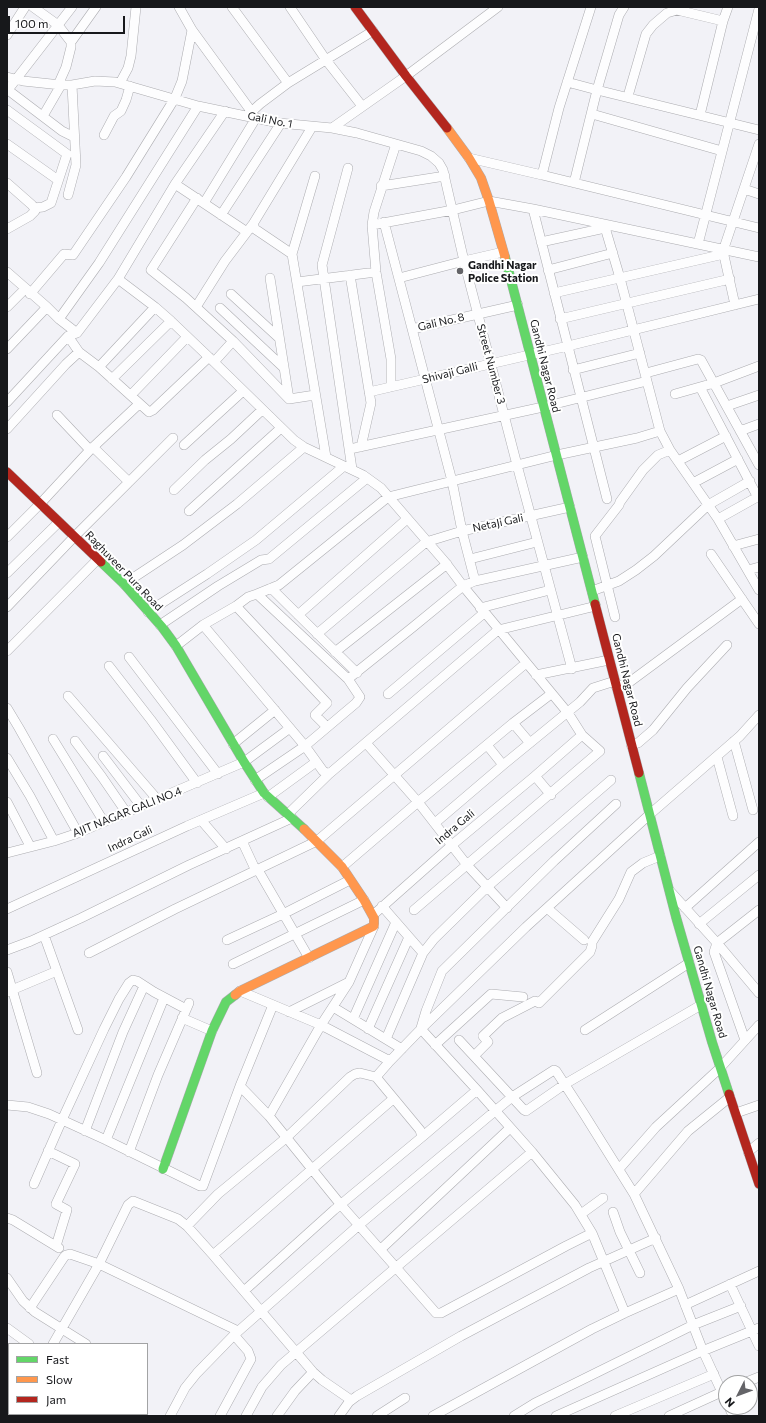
<!DOCTYPE html>
<html>
<head>
<meta charset="utf-8">
<style>
  body { margin:0 }
  #map { position:relative; width:766px; height:1423px; overflow:hidden; background:#f2f2f7; font-family:Commissioner,sans-serif }
  canvas { display:block }
  .frame { position:absolute; inset:0; border:8px solid #17181b; pointer-events:none }
  .legend { position:absolute; left:8px; top:1343px; width:140px; height:72px; box-sizing:border-box; background:#fff; border:1px solid #a2a3a4; margin:0; padding:5px 7px; list-style:none; font-size:12px; color:#17181b }
  .legend li { display:flex; align-items:center; gap:8px; height:20px }
  .legend b { width:20px; border:1px solid #a2a3a4 }
  .north { position:absolute; left:718px; top:1375px; width:40px; height:40px; box-sizing:border-box; background:#fff; border:1px solid #a2a3a4; border-radius:50%; rotate:228deg; font-size:11px; font-weight:700; line-height:16px; text-align:center; color:#17181b }
  .north::after { content:''; display:block; margin:auto; width:14px; height:18px; background:#646468; clip-path:polygon(50% 0,100% 100%,50% 72%,0 100%) }
  .scale { position:absolute; left:8px; top:16px; width:117px; height:18px; box-sizing:border-box; border:2px solid #17181b; border-top:0; padding-left:5px; font-size:12px; line-height:14px; white-space:nowrap; color:#17181b; -webkit-text-stroke:3px #fff; paint-order:stroke }
</style>
</head>
<body>
<div id="map">
<canvas width="766" height="1423"></canvas>
<div class="frame"></div>
<ul class="legend">
<li><b style="height:5px;background:#63d668"></b>Fast</li>
<li><b style="height:5px;background:#ff974d"></b>Slow</li>
<li><b style="height:5px;background:#b3261e"></b>Jam</li>
</ul>
<div class="north">N</div>
<div class="scale">100 m</div>
</div>
<script>
const g = document.querySelector('canvas').getContext('2d');
g.lineJoin = 'round';
const shape = rows => new Path2D(rows.map(r => 'M' + r).join(''));
function stroke(path, color, width, dash) { g.strokeStyle = color; g.lineWidth = width; g.lineCap = dash ? 'butt' : 'round'; g.setLineDash(dash || []); g.stroke(path); }
function label(font, color, halo, rows, align = 'center') {
  g.font = font + ' Commissioner,sans-serif'; g.lineWidth = 4; g.setLineDash([]); g.textBaseline = 'middle'; g.strokeStyle = halo; g.fillStyle = color; for (const [text, x, y, turn = 0] of rows) {
    g.save(); g.translate(x, y); g.rotate((+turn || 0) * Math.PI / 180); g.textAlign = isNaN(turn) ? turn : align; if (halo) g.strokeText(text, 0, 0); g.fillText(text, 0, 0); g.restore();
  }
}
const street = shape([
  [33,7,58,25,71,42],
  [179,7,192,30,251,111],
  [232,7,288,83],
  [290,7,326,60,362,106],
  [624,7,619,15,597,90,759,130],
  [7,35,25,7],
  [7,77,23,81,61,85,72,85,95,81,115,82,198,106,279,123,332,128,406,76,498,7],
  [567,82,597,90,574,183],
  [120,83,128,68,131,56,136,7],
  [58,85,66,67,71,47,71,42,96,7],
  [8,90,62,131,74,137],
  [7,91,72,7],
  [628,96,646,34,653,25,667,13,677,10,723,21],
  [7,110,67,154,51,203,43,207,34,208],
  [592,114,722,151],
  [700,115,723,21,728,7],
  [43,116,61,85],
  [247,116,260,104,288,83,373,31],
  [332,128,357,133,421,151,431,156,439,163,443,170,464,261,517,465,572,669],
  [104,135,114,116,121,111,126,100,130,86],
  [7,144,58,180],
  [469,158,542,175,559,108,591,7],
  [348,168,322,265,352,469],
  [542,175,759,228],
  [315,176,292,254,326,457],
  [7,183,32,205,34,208],
  [175,184,247,232],
  [381,186,445,176],
  [744,189,759,194],
  [68,195,76,165,72,85],
  [197,198,151,270,186,298,233,341,289,399,315,395],
  [204,203,256,118],
  [533,209,607,499],
  [221,215,281,123],
  [384,222,452,481,462,531,475,581],
  [604,224,620,278,660,431,670,450,718,519,759,590],
  [372,225,374,212,396,144],
  [7,229,30,216,35,211,34,208],
  [541,242,605,228],
  [698,244,759,9],
  [292,254,255,229,253,224,312,127],
  [548,270,613,253],
  [7,272,47,307,7,349],
  [350,275,371,403,361,447],
  [270,278,289,399],
  [399,278,464,261,503,252],
  [118,279,155,307,171,321,214,362,294,440,304,447,363,475,381,488,445,562,463,586,475,581,583,557],
  [297,282,376,272],
  [554,293,724,254],
  [30,294,64,254,73,255,126,177,175,98,182,81,192,30],
  [231,294,279,338],
  [735,305,723,251,759,144],
  [7,307,25,289],
  [47,307,59,319,77,333],
  [196,307,225,261,253,224],
  [220,308,283,367],
  [59,319,99,263,198,106],
  [560,319,730,279],
  [412,329,518,305],
  [68,336,77,333,118,279,175,184,225,111],
  [214,362,233,341],
  [99,367,155,307],
  [573,370,640,353],
  [646,373,698,359,701,360,759,465],
  [112,379,171,321],
  [391,387,391,359,376,272,372,225,453,210,489,201,533,209,759,257],
  [700,387,757,496],
  [369,392,568,346,759,299],
  [675,394,714,383,759,366],
  [131,395,187,337],
  [7,402,68,336,79,352,99,367,149,412,153,410,209,357],
  [727,406,759,395],
  [7,429,66,364,79,352],
  [740,431,759,424],
  [184,445,243,391],
  [93,447,129,482],
  [350,449,543,407,647,381],
  [90,450,139,404],
  [678,461,726,436],
  [693,483,738,459],
  [174,490,205,460,231,439,262,410],
  [189,511,281,428],
  [718,519,759,496],
  [7,537,40,504,90,450,57,415],
  [733,546,759,539],
  [711,554,759,624],
  [470,559,537,542],
  [748,570,759,567],
  [7,573,59,522],
  [124,584,183,545,237,504,304,447],
  [271,588,357,673],
  [592,591,619,581,636,570,654,556,708,505,750,481],
  [257,594,279,585,388,497,557,455,637,438,660,431],
  [236,606,327,703,315,715,327,727],
  [7,607,74,537,173,438],
  [480,608,550,590],
  [148,612,207,574,256,540,344,466],
  [298,615,407,519],
  [615,617,595,536,619,505,620,502,643,470,658,455,670,450],
  [160,625,218,586,261,560,269,559,367,478],
  [203,625,236,606,248,597,257,594,348,679,360,697,356,703,305,746,255,780],
  [317,634,426,542,462,531,570,507],
  [176,646,203,625,305,746,323,771,329,774,498,630,596,606],
  [7,651,98,559],
  [335,652,447,564],
  [129,657,218,774],
  [109,666,151,720,197,783],
  [536,675,609,660],
  [348,679,413,627,463,586,568,713,582,735,600,751,414,910],
  [616,686,627,684,742,599],
  [388,694,484,613],
  [68,696,157,799],
  [7,708,19,728,78,833],
  [513,723,551,694],
  [53,739,104,822],
  [75,741,102,777,126,812],
  [734,741,753,810],
  [366,743,418,802,467,865,507,908],
  [233,744,275,710],
  [631,745,638,743,653,730,687,688,727,645],
  [103,756,141,806],
  [717,757,733,816],
  [7,758,30,796,54,841],
  [503,765,580,702,593,688,615,681],
  [535,776,582,735],
  [268,797,316,762],
  [7,802,30,846],
  [288,814,329,774],
  [201,820,226,849],
  [435,823,503,765,487,745],
  [242,841,256,871],
  [7,853,54,841,78,833,244,762,290,728],
  [342,867,418,802,513,723,530,743],
  [258,870,309,958],
  [670,891,717,943,759,993],
  [547,908,584,940],
  [685,908,759,842],
  [7,909,187,826,264,793],
  [373,915,452,845,535,776,551,795],
  [699,924,759,875],
  [44,935,78,1030],
  [409,937,423,953],
  [227,940,283,914,350,880],
  [7,950,31,941,81,918,189,865,292,818],
  [89,953,175,909,317,841,526,663],
  [233,964,364,900],
  [7,972,37,1073],
  [240,991,321,1025,390,1061,421,1029,526,927,649,815,740,736,759,715],
  [7,992,57,971],
  [333,1007,402,1049],
  [289,1012,349,982],
  [182,1018,212,1031],
  [353,1019,396,922],
  [421,1028,426,1011,442,971,554,861,616,804],
  [368,1029,409,937,382,906],
  [421,1029,477,1090,532,1152,575,1205,592,1233,625,1313],
  [585,1030,689,963],
  [386,1039,423,953,434,939,487,887,611,780],
  [459,1040,524,1110,526,1111,565,1084,701,1005],
  [745,1040,714,952,717,943,759,910],
  [435,1045,491,994,523,997],
  [474,1056,488,1042,483,1036,502,1018,535,1001,539,1003,590,952,592,946,592,942,619,899,631,872,643,863,660,856],
  [376,1077,390,1061],
  [240,1086,269,1116,341,1205,436,1313,441,1313,566,1246,592,1233],
  [7,1105,28,1107,49,1114,106,1140,200,1186,203,1186,240,1086,273,1005],
  [736,1113,759,1105],
  [269,1116,321,1025,349,982,374,926],
  [85,1131,123,1032,144,986],
  [422,1137,477,1090],
  [106,1140,164,998],
  [48,1151,75,1164,56,1204,67,1210,56,1246],
  [129,1152,158,1075,189,1003],
  [748,1152,759,1143],
  [619,1169,656,1127,720,1068,759,1025],
  [34,1184,62,1120,104,1029,119,999,129,983,133,980,137,981,154,992,186,1009],
  [634,1194,688,1131,730,1097],
  [613,1212,620,1232,640,1273],
  [581,1214,603,1198],
  [7,1218,13,1220,59,1248],
  [187,1226,218,1194,286,1138,350,1077,355,1074,360,1073,376,1077,420,1130,422,1137,334,1210,244,1291],
  [381,1249,510,1128],
  [213,1255,393,1099],
  [7,1278,23,1301,35,1312,86,1344],
  [730,1284,759,1346],
  [685,1305,759,1271],
  [30,1308,64,1257,66,1255,70,1254,99,1264,238,1331],
  [7,1328,29,1344],
  [53,1344,99,1264,128,1205,133,1201,178,1219,187,1226,213,1255,313,1372,322,1380,351,1400],
  [744,1383,759,1377],
  [7,1391,9,1392],
  [729,1407,733,1416],
  [55,1414,60,1416],
  [170,1416,185,1388,197,1373,234,1335,359,1225,495,1111,512,1097,554,1070,556,1071,584,1114,634,1194,679,1289,703,1351,726,1401],
  [220,1416,251,1359,248,1351,234,1335],
  [246,1416,262,1387,281,1365,532,1152],
  [277,1416,295,1391,313,1372],
  [339,1416,349,1402,357,1396,461,1336,589,1268,656,1238],
  [377,1416,405,1398],
  [433,1416,592,1329,625,1313,679,1289],
  [514,1416,535,1403,693,1325,741,1306],
  [556,1416,700,1352,759,1328],
  [615,1416,714,1374],
  [669,1416,726,1390]
]);
const fast = shape([
  [505,257,595,604],
  [101,562,124,584,162,627,176,646,244,762,264,793,304,829],
  [639,773,676,917,712,1042,729,1094],
  [163,1169,212,1031,226,1002,235,995]
]);
const slow = shape([
  [447,128,469,158,481,178,489,201,505,257],
  [235,995,240,991,374,926,374,918,364,900,342,867,304,829]
]);
const jam = shape([
  [355,7,406,76,447,128],
  [7,472,101,562],
  [595,604,639,773],
  [729,1094,759,1184]
]);
stroke(street, '#acacb0', 10);
stroke(fast, '#acacb0', 10);
stroke(slow, '#acacb0', 10);
stroke(jam, '#acacb0', 10);
stroke(street, '#fdfdfe', 9);
stroke(fast, '#63d668', 9);
stroke(slow, '#ff974d', 9);
stroke(jam, '#b3261e', 9);
for (const [x, y, r, color] of [
  [460,271,4,"#646468"]
]) { const dot = new Path2D(); dot.arc(x, y, r, 0, 2 * Math.PI); g.fillStyle = color; g.fill(dot); stroke(dot, '#fff', 1.5); }
label('11px', '#17181b', '#fff', [
  ["Gali No. 1",270,120,11],
  ["Gali No. 8",441,322,-13],
  ["Street Number 3",491,364,75],
  ["Gandhi Nagar Road",545,366,76],
  ["Shivaji Galli",450,373,-14],
  ["NetaJi Gali",498,523,-12],
  ["Raghuveer Pura Road",124,571,46],
  ["Gandhi Nagar Road",627,680,76],
  ["AJIT NAGAR GALI NO.4",127,812,-22],
  ["Indra Gali",455,827,-40],
  ["Indra Gali",130,839,-25],
  ["Gandhi Nagar Road",710,992,74]
]);
label('bold 11px', '#17181b', '#fff', [
  ["Gandhi Nagar",468,265],
  ["Police Station",468,278]
], 'left');
</script>
</body>
</html>
